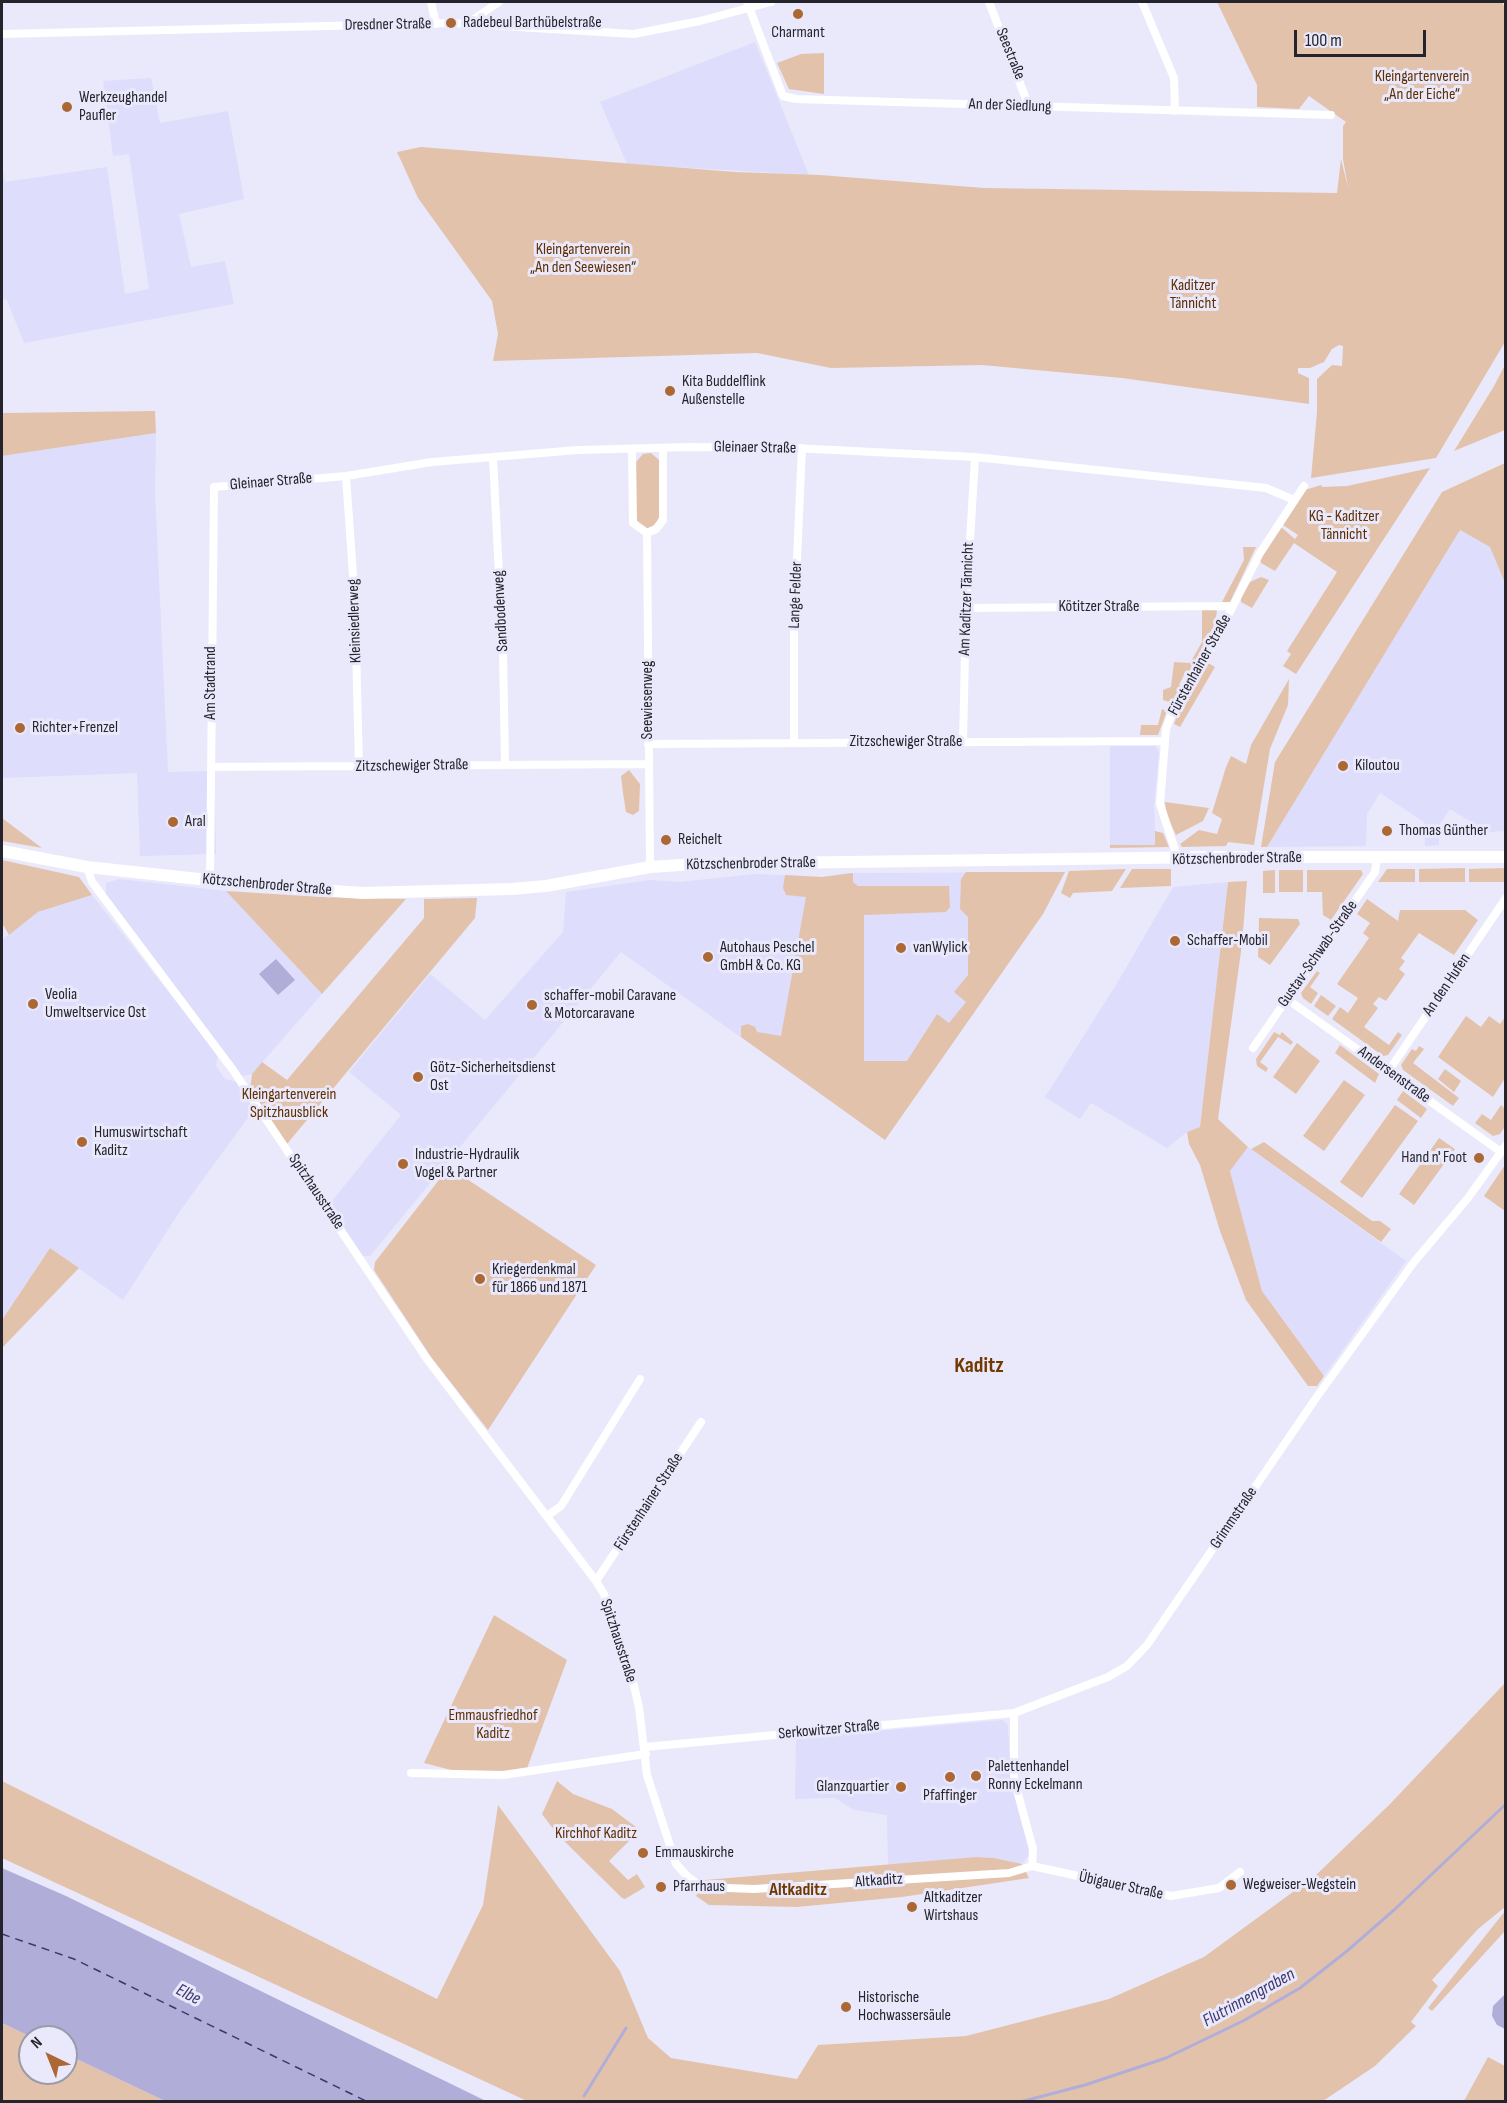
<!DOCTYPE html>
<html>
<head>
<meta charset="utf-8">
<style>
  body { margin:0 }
  #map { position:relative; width:1507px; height:2103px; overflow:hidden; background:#e9e9fb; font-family:"Sofia Sans Condensed",sans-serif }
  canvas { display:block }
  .frame { position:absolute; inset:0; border:3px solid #25242d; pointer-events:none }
  .north { position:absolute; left:18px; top:2025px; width:60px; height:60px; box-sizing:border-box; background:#e9e9fb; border:2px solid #9b9aa9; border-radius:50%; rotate:317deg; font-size:16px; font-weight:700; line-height:24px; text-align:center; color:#25242d }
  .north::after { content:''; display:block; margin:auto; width:21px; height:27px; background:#ab6835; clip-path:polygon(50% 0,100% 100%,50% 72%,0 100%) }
  .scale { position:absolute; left:1294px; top:30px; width:132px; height:27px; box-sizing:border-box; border:3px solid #25242d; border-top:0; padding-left:8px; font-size:18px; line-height:21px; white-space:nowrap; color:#25242d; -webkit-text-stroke:4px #e9e9fb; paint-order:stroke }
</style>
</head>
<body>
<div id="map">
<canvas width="1507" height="2103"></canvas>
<div class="frame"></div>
<div class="north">N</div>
<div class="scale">100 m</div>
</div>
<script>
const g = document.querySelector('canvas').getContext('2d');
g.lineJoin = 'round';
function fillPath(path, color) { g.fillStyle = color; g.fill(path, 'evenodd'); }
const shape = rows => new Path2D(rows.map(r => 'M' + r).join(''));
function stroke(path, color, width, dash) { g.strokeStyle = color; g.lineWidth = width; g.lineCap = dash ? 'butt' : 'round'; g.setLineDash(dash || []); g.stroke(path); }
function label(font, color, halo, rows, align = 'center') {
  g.font = font + ' "Sofia Sans Condensed",sans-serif'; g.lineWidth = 6; g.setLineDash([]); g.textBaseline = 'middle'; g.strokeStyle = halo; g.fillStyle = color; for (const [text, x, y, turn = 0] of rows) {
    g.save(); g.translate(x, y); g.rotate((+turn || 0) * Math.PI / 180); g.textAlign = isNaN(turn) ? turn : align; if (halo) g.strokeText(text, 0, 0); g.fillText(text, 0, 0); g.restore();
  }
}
fillPath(shape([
  [755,42,809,175,627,164,600,102],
  [151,78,160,123,228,111,244,199,179,214,191,267,225,261,234,304,24,343,7,300,2,299,2,162,5,182,107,167,125,294,149,289,129,154,113,156,103,81],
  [156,433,155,493,168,772,214,771,216,854,140,856,137,773,2,778,2,456],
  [1460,530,1491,547,1505,583,1505,831,1488,832,1450,809,1439,826,1439,845,1425,846,1424,822,1380,793,1367,814,1366,846,1267,847],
  [1110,746,1156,746,1159,753,1154,806,1156,845,1110,845],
  [1065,872,1043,914,885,1140,621,952,370,1256,363,1256,329,1205,401,1115,349,1072,430,974,485,1020,563,932,566,892,650,880,679,882,755,874,822,877,848,873],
  [119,879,226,891,322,994,252,1074,242,1076,106,895,106,883],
  [1228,882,1200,1127,1187,1132,1167,1148,1091,1103,1080,1119,1045,1097,1116,985,1173,887],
  [92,895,218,1055,216,1066,225,1079,237,1082,255,1108,180,1211,123,1300,50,1248,2,1320,2,940,38,912],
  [1248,1147,1406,1261,1324,1376,1262,1291,1230,1171],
  [1003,1720,1008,1725,1011,1783,1030,1854,1022,1864,994,1858,976,1857,888,1865,887,1815,854,1810,835,1798,795,1799,796,1738]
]), '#deddfc');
fillPath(shape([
  [1217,2,1502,2,1506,11,1505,342,1436,458,1311,478,1317,412,1317,379,1332,365,1342,366,1343,346,1339,345,1332,349,1324,362,1310,368,1298,368,1298,373,1309,378,1309,404,1122,378,982,365,831,368,757,353,493,361,498,334,492,301,418,198,397,152,421,147,735,172,820,175,984,188,1337,193,1341,159,1348,188,1343,159,1343,126,1346,122,1309,96,1299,109,1257,107,1257,85],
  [824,53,824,94,789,89,777,63,801,54],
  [1505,365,1505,430,1454,451,1494,386],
  [155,411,156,433,2,456,2,413],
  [651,453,660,461,660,515,655,525,646,529,638,522,634,515,636,462,643,454],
  [1505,463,1505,583,1490,547,1460,530,1267,847,1261,847,1275,762,1442,492],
  [1430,468,1296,674,1283,666,1291,654,1287,651,1337,572,1294,543,1275,571,1261,563,1260,559,1281,527,1295,539,1298,535,1283,525,1305,490,1321,485,1322,487,1347,486],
  [1243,547,1256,547,1230,602,1222,602,1244,560],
  [1261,577,1269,580,1252,608,1241,602,1241,598,1250,582],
  [1202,608,1216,609,1217,612,1208,649,1189,678,1184,675,1179,685,1183,688,1172,703,1163,700,1163,690,1171,687,1174,662,1190,663,1202,642],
  [1208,663,1215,667,1180,727,1174,724,1179,710],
  [1289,679,1288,705,1270,749,1254,845,1228,842,1226,846,1182,847,1180,844,1199,830,1217,834,1222,819,1212,813,1226,767,1231,756,1246,764,1251,745],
  [1162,709,1167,711,1158,735,1140,735,1141,725,1158,725],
  [629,770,640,784,639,811,633,815,626,812,623,793,621,776],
  [1165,802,1209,808,1203,821,1176,835,1166,814],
  [2,818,42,848,2,841],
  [1155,831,1163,833,1169,847,1110,848,1110,845,1155,845],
  [2,860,79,877,92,895,38,912,9,935,2,923],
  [1465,868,1465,882,1419,882,1419,869],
  [1505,868,1505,882,1469,882,1469,869],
  [1126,869,1112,891,1073,893,1070,898,1061,893,1069,871],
  [1132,869,1171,869,1171,886,1120,888],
  [1387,869,1415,869,1415,882,1378,882],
  [1275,870,1275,893,1263,893,1263,871],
  [1279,870,1303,870,1303,892,1279,892],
  [1307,870,1361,870,1363,874,1331,920,1323,915,1322,892,1307,892],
  [966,872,1065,872,1043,914,885,1140,741,1037,741,1026,748,1024,755,1027,757,1032,781,1036,806,897,786,895,783,888,785,875,822,877,853,873,853,882,858,886,949,886,950,907,946,912,864,915,864,1061,907,1061,937,1014,949,1023,966,1002,954,992,968,975,968,917,960,909,961,879],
  [1247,881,1242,944,1218,1119,1248,1147,1230,1171,1262,1291,1324,1376,1317,1386,1308,1386,1246,1300,1220,1231,1200,1165,1189,1144,1187,1132,1200,1127,1228,882],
  [226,891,321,897,406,899,322,994],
  [477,898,475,918,287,1144,250,1090,252,1074,262,1062,287,1080,424,918,424,899],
  [1367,899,1398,921,1400,910,1465,910,1478,920,1454,955,1419,933,1401,958,1405,961,1399,969,1405,974,1386,1001,1379,997,1373,1004,1378,1008,1364,1027,1389,1045,1398,1032,1402,1035,1388,1055,1383,1056,1332,1019,1340,1007,1348,1013,1358,998,1337,984,1369,938,1363,933,1370,923,1357,914],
  [1259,918,1298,919,1300,924,1270,965,1258,957],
  [1317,971,1320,973,1310,987,1318,993,1311,1004,1303,998,1301,993],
  [1321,995,1336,1006,1328,1016,1314,1006],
  [1466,1016,1481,1027,1489,1016,1500,1024,1505,1017,1505,1078,1493,1097,1438,1057],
  [1274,1032,1280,1035,1282,1032,1293,1042,1291,1045,1278,1037,1260,1062,1268,1068,1266,1072,1257,1066,1256,1059],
  [1297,1043,1320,1061,1296,1094,1273,1077],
  [1340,1045,1379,1074,1375,1083,1335,1053],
  [1419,1046,1424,1049,1413,1063,1459,1098,1453,1106,1403,1070,1401,1065,1412,1049,1416,1051],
  [1445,1069,1461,1081,1454,1092,1438,1079],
  [1344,1080,1365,1095,1324,1151,1303,1136],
  [1403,1091,1427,1109,1421,1118,1397,1100],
  [1395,1105,1418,1121,1362,1198,1340,1182],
  [1501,1105,1505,1109,1506,1125,1500,1134,1493,1136,1475,1123,1482,1114,1491,1120],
  [1439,1138,1455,1149,1414,1205,1399,1194],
  [1264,1142,1372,1221,1380,1221,1391,1229,1381,1242,1251,1149],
  [1505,1165,1506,1211,1505,1211,1484,1196],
  [449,1167,596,1265,488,1430,431,1357,374,1270,375,1262],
  [50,1248,79,1268,2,1348,2,1320],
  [494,1615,567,1660,526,1771,459,1772,424,1763],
  [1505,1683,1505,1907,1478,1929,1432,1980,1438,1986,1411,2022,1416,2026,1375,2066,1323,2101,527,2101,2,1858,2,1781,437,1999,483,1905,498,1805,620,1971,648,2038,671,2058,797,2079,818,2045,966,2036,1109,1999,1204,1957,1316,1875,1389,1805],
  [557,1781,573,1794,612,1809,640,1830,609,1861,628,1880,637,1874,645,1887,625,1899,622,1898,557,1834,542,1814],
  [976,1857,994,1858,1022,1864,1029,1878,902,1897,797,1907,709,1905,696,1896,705,1880],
  [1505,1911,1505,1931,1432,2011,1428,2008],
  [2,2023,31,2037,30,2073,66,2073,66,2054,165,2101,2,2101],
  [1488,2057,1505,2066,1505,2101,1464,2101]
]), '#e3c2ac');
fillPath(shape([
  [276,959,295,980,278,995,259,974],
  [2,1868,66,1896,486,2101,165,2101,66,2054,66,2037,31,2037,2,2023],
  [1505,1994,1505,2029,1497,2025,1492,2016,1493,2006]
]), '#b0aed9');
stroke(shape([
  [584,2096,626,2028],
  [1020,2102,1085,2085,1166,2058,1243,2021,1300,1988,1347,1951,1394,1910,1506,1804]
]), '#b0aed9', 3);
stroke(shape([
  [2,1934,74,1959,368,2102]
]), '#3e376e', 1.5, [8, 6]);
stroke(shape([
  [431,2,436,24],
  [747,2,783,96,796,99,1331,115],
  [989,2,1029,107],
  [1142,2,1174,78,1175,111],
  [468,23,499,2],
  [2,34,451,23,634,34,700,21,771,2],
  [632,449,633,523,647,533,656,529,663,520,663,448],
  [493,458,503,652,505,764],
  [346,476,355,603,359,767],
  [647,533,650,867],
  [966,608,1233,606],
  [963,741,966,608,975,457],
  [794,743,794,625,802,448],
  [648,744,1165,741],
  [212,767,648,764],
  [1178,859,1160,804,1166,729,1174,708,1211,649,1260,553,1304,486],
  [87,867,92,882,233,1070,427,1359,596,1581,604,1594,634,1686,639,1707,647,1775,676,1864,688,1877,702,1887,754,1889,1009,1873,1032,1866],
  [210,880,214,487,346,476,432,462,578,450,689,447,792,448,975,457,1266,488,1294,500],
  [1287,999,1501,1152],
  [1253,1048,1375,872,1377,858],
  [1388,1072,1506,898],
  [547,1516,561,1506,640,1379],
  [596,1581,701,1422],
  [1014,1713,1014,1779,1033,1849,1032,1866],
  [645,1747,1014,1713,1108,1677,1127,1666,1147,1645,1316,1398,1414,1262,1468,1198,1506,1145],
  [411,1773,503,1775,646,1754],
  [1032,1866,1171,1896,1219,1888,1240,1872]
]), '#fff', 8);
stroke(shape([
  [2,851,87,867,255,885,362,893,511,889,546,886,650,867,697,864,1217,857,1506,857]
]), '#fff', 12);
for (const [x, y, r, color] of [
  [798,14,6,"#ab6835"],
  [451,23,6,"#ab6835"],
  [67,107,6,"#ab6835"],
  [670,391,6,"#ab6835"],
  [20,728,6,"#ab6835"],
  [1343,766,6,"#ab6835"],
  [173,822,6,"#ab6835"],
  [1387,831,6,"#ab6835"],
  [666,840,6,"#ab6835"],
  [1175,941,6,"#ab6835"],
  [901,948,6,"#ab6835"],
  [708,957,6,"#ab6835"],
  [33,1004,6,"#ab6835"],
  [532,1005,6,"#ab6835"],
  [418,1077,6,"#ab6835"],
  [82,1142,6,"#ab6835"],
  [1479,1158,6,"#ab6835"],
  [403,1164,6,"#ab6835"],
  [480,1279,6,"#ab6835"],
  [976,1776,6,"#ab6835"],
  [950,1777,6,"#ab6835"],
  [901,1787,6,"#ab6835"],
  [643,1853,6,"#ab6835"],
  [1231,1885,6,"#ab6835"],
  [661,1887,6,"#ab6835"],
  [912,1907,6,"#ab6835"],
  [846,2007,6,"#ab6835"]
]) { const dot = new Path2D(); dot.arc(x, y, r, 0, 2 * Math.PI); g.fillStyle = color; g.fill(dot); stroke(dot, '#e9e9fb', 2); }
label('16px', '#25242d', '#e9e9fb', [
  ["Radebeul Barthübelstraße",463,23],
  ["Charmant",798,33,"center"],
  ["Werkzeughandel",79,98],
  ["Paufler",79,116],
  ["Kita Buddelflink",682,382],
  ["Außenstelle",682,400],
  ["Richter+Frenzel",32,728],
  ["Kiloutou",1355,766],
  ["Aral",185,822],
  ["Thomas Günther",1399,831],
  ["Reichelt",678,840],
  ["Schaffer-Mobil",1187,941],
  ["Autohaus Peschel",720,948],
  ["GmbH & Co. KG",720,966],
  ["vanWylick",913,948],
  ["Veolia",45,995],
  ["Umweltservice Ost",45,1013],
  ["schaffer-mobil Caravane",544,996],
  ["& Motorcaravane",544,1014],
  ["Götz-Sicherheitsdienst",430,1068],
  ["Ost",430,1086],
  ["Humuswirtschaft",94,1133],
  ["Kaditz",94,1151],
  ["Industrie-Hydraulik",415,1155],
  ["Vogel & Partner",415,1173],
  ["Hand n' Foot",1467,1158,"right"],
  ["Kriegerdenkmal",492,1270],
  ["für 1866 und 1871",492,1288],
  ["Palettenhandel",988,1767],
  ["Ronny Eckelmann",988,1785],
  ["Glanzquartier",889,1787,"right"],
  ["Pfaffinger",950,1796,"center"],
  ["Emmauskirche",655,1853],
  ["Wegweiser-Wegstein",1243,1885],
  ["Pfarrhaus",673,1887],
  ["Altkaditzer",924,1898],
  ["Wirtshaus",924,1916],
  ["Historische",858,1998],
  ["Hochwassersäule",858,2016]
], 'left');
label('16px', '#25242d', '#e9e9fb', [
  ["Dresdner Straße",388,25,-1],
  ["Seestraße",1010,54,68],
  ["An der Siedlung",1010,106,2],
  ["Gleinaer Straße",755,448,1],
  ["Gleinaer Straße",271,482,-5],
  ["Lange Felder",796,595,-88],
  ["Am Kaditzer Tännicht",967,599,-88],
  ["Kötitzer Straße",1099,607],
  ["Sandbodenweg",501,611,-93],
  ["Kleinsiedlerweg",355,621,-92],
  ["Fürstenhainer Straße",1200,665,-61],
  ["Am Stadtrand",211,683,-90],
  ["Seewiesenweg",648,700,-90],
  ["Zitzschewiger Straße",906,742],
  ["Zitzschewiger Straße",412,766,-1],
  ["Kötzschenbroder Straße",1237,859,-1],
  ["Kötzschenbroder Straße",751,864,-1],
  ["Kötzschenbroder Straße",267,885,5],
  ["Gustav-Schwab-Straße",1318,954,-55],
  ["An den Hufen",1447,985,-56],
  ["Andersenstraße",1394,1075,36],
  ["Spitzhausstraße",316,1192,56],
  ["Fürstenhainer Straße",649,1502,-57],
  ["Grimmstraße",1234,1518,-56],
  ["Spitzhausstraße",618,1641,72],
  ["Serkowitzer Straße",829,1730,-5],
  ["Altkaditz",879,1881,-4],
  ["Übigauer Straße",1121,1886,12]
]);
label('16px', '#5f2e00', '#e9e9fb', [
  ["Kleingartenverein",1422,77],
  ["„An der Eiche“",1422,95],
  ["Kleingartenverein",583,250],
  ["„An den Seewiesen“",583,268],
  ["Kaditzer",1193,286],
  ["Tännicht",1193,304],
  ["KG - Kaditzer",1344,517],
  ["Tännicht",1344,535],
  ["Kleingartenverein",289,1095],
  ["Spitzhausblick",289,1113],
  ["Emmausfriedhof",493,1716],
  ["Kaditz",493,1734],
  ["Kirchhof Kaditz",596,1834]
]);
label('bold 18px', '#713900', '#e9e9fb', [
  ["Altkaditz",798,1890]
]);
label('italic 18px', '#3e376e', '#e9e9fb', [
  ["Elbe",188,1995,27],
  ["Flutrinnengraben",1249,1998,-29]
]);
label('bold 22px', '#713900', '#e9e9fb', [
  ["Kaditz",979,1366]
]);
</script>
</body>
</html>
